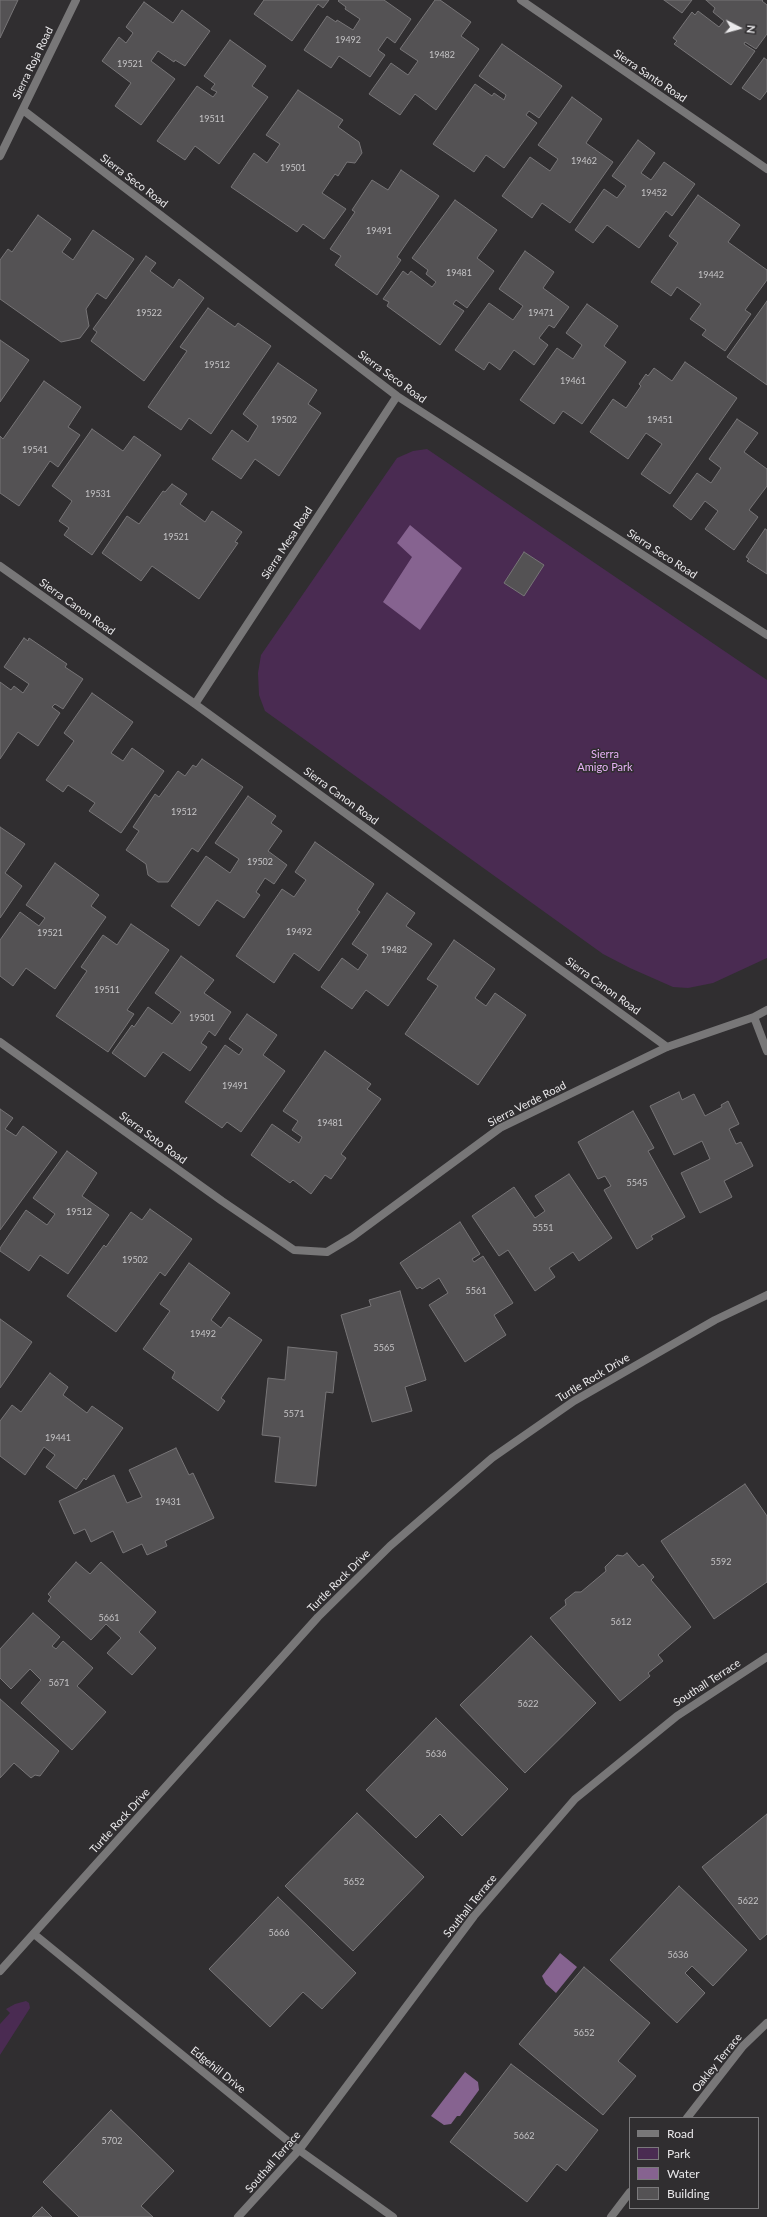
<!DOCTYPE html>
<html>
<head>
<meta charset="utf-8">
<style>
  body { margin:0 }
  #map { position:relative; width:767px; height:2217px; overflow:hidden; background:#302e30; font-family:Lato,sans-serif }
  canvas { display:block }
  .legend { position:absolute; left:629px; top:2117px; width:130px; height:92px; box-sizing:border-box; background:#302e30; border:1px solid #7a797b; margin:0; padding:5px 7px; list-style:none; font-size:12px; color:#eae9eb }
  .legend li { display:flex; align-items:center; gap:8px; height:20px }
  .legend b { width:20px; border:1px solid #7a797b }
  .north { position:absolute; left:719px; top:8px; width:40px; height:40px; -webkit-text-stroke:3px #302e30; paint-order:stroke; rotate:96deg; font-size:11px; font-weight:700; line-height:16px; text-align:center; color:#eae9eb }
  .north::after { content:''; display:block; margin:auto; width:14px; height:18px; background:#eae9eb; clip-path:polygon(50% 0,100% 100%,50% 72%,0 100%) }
</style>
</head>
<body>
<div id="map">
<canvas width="767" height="2217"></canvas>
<ul class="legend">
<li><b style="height:5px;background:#787778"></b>Road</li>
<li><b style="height:11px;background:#4a2b52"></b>Park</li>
<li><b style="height:11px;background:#866390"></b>Water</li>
<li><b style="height:11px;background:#545254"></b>Building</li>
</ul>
<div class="north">N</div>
</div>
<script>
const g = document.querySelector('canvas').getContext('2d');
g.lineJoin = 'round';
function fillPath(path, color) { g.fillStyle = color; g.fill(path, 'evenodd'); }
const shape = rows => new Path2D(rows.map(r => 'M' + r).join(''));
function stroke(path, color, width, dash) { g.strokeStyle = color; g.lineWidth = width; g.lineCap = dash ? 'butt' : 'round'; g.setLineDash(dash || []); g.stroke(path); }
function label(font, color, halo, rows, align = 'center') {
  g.font = font + ' Lato,sans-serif'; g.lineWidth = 3; g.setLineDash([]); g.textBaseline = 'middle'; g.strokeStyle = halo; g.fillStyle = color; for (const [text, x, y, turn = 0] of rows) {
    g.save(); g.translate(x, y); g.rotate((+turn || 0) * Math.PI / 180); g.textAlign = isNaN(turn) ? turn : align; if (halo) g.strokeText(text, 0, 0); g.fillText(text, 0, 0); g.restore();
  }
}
fillPath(shape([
  [427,449,767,680,767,958,713,983,688,988,673,987,630,968,603,954,265,711,259,695,258,673,261,655,397,458,413,451],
  [26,2001,29,2003,30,2008,0,2055,0,2024,10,2013,6,2009,15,2004]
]), '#4a2b52');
fillPath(shape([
  [410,525,462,568,420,630,383,602,412,557,397,543],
  [560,1953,577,1967,556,1993,546,1984,542,1976],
  [465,2072,478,2082,479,2090,460,2116,457,2116,451,2124,444,2125,431,2116]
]), '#866390');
const building = shape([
  [0,0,18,0,0,38,0,0],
  [264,0,329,0,323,8,318,4,292,41,254,14,264,0],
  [339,0,384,0,411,19,395,43,387,37,378,50,385,55,370,77,339,56,331,68,304,50,327,16,336,22,337,20,353,30,360,19,345,9,346,7,338,1,339,0],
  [435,0,440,0,471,22,461,36,479,49,436,110,415,94,400,115,369,94,391,63,408,75,418,61,400,49,435,0],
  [664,0,692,0,682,13,664,0],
  [706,0,763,0,762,1,767,5,767,34,756,49,745,42,744,44,755,51,731,85,674,44,677,41,673,38,692,12,695,15,698,11,719,27,724,21,713,12,715,8,706,0],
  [144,2,173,23,182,10,210,31,185,66,175,60,174,62,158,51,151,61,175,79,141,125,115,106,131,83,102,61,119,37,126,43,133,33,126,27,144,2],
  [230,40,266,66,252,86,268,97,219,164,195,146,185,160,157,141,197,86,213,97,217,92,211,89,215,84,204,76,230,40],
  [502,44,562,86,539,118,529,111,526,115,537,123,504,168,486,155,474,172,433,144,475,84,492,96,494,93,504,100,506,95,479,76,502,44],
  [764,58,767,60,767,91,760,100,742,88,764,58],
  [298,90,343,120,338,127,359,142,362,153,355,163,347,162,338,176,335,174,322,193,346,209,324,239,303,224,297,232,231,187,254,153,267,163,280,144,266,135,298,90],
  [572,97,602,119,586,143,613,162,570,223,542,203,532,218,502,196,530,157,550,171,558,159,538,145,572,97],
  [638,140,655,153,641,173,651,180,664,162,695,184,672,216,666,211,639,248,607,225,593,243,575,230,604,189,617,198,626,186,612,176,638,140],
  [401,170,439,196,397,257,401,260,377,295,335,265,341,256,330,249,355,212,352,210,372,180,388,190,401,170],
  [698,195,740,225,728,242,767,270,767,280,745,310,751,314,725,351,702,335,706,330,690,319,701,304,677,287,671,296,651,282,678,243,669,236,698,195],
  [455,200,497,230,477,258,494,271,467,308,456,300,453,304,464,311,440,345,387,306,389,302,383,299,403,271,408,275,411,271,432,287,436,282,426,274,428,270,412,258,455,200],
  [38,215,71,239,62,252,73,260,93,230,134,259,106,299,97,293,86,309,89,326,80,338,61,342,0,299,0,260,8,249,12,252,38,215],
  [525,251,554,272,543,288,569,307,554,328,549,325,539,338,548,345,534,365,514,350,500,370,489,362,484,370,455,350,489,303,513,320,523,306,499,289,525,251],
  [146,256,156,263,150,271,173,288,179,279,204,298,144,381,91,341,97,332,93,329,146,256],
  [767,301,767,385,727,357,767,301],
  [587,304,618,326,604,346,626,362,582,424,563,411,554,424,520,400,557,348,573,359,582,345,566,333,587,304],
  [208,308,235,327,238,323,271,346,211,434,189,418,181,430,148,407,187,351,180,347,208,308],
  [0,340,29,360,0,402,0,340],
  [685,362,737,398,670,494,641,474,662,444,646,433,628,459,590,432,613,399,626,408,641,386,639,384,646,374,648,376,654,368,672,381,685,362],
  [278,363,317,390,308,404,321,413,279,476,255,459,241,479,212,459,232,430,248,442,258,426,243,414,278,363],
  [44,381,81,407,68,427,80,435,58,467,50,461,19,506,0,493,0,436,3,439,44,381],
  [737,419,758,433,744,452,767,469,767,486,749,510,758,517,734,550,705,529,718,511,705,501,691,520,673,506,697,473,711,483,721,468,709,459,737,419],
  [92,429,123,451,134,436,161,455,92,555,64,535,69,528,59,521,72,501,52,486,92,429],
  [172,484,187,494,180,504,205,522,212,511,242,532,235,542,238,543,199,599,152,566,141,581,102,553,127,516,139,524,163,491,165,492,172,484],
  [765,529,767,530,767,574,747,561,749,559,746,557,765,529],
  [524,552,544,565,524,596,504,583,524,552],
  [24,638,28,641,29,638,67,664,65,667,83,679,63,709,55,704,52,707,60,713,38,746,18,732,0,759,0,682,11,690,14,686,23,693,29,684,4,667,24,638],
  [92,693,133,722,111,753,123,761,132,748,164,771,121,833,89,811,95,803,68,785,63,792,46,780,74,741,64,733,92,693],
  [202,759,243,787,198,852,192,848,168,882,158,882,148,875,146,864,126,850,139,831,133,827,155,794,159,797,178,771,185,776,193,765,196,767,202,759],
  [248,796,276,816,271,823,282,831,268,851,287,865,274,884,265,878,256,892,260,895,244,918,217,900,199,926,171,906,206,856,230,873,239,859,215,843,248,796],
  [0,827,25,844,5,873,22,886,0,918,0,827],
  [315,842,374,884,357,910,360,912,319,971,294,953,274,983,236,956,282,889,294,897,306,880,295,872,315,842],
  [55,863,99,895,91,906,106,917,55,989,26,968,13,986,0,976,0,940,20,912,39,926,45,918,26,905,55,863],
  [387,893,415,913,406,926,432,944,388,1006,366,990,352,1009,321,987,342,958,358,970,368,955,352,944,387,893],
  [131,924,169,950,127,1010,134,1014,108,1052,56,1016,87,971,81,967,103,935,117,945,131,924],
  [454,940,495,969,475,998,486,1006,495,993,526,1015,478,1085,405,1034,438,986,427,979,454,940],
  [181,956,214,980,204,993,231,1012,215,1036,209,1031,201,1043,207,1047,190,1071,163,1052,145,1077,112,1053,132,1025,134,1027,148,1007,172,1024,181,1012,155,993,181,956],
  [247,1014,277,1035,263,1055,285,1071,241,1132,227,1122,222,1128,185,1102,225,1045,239,1055,243,1049,229,1039,247,1014],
  [325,1051,371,1084,367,1089,381,1099,341,1154,346,1158,331,1179,325,1175,311,1194,293,1180,290,1183,251,1155,272,1124,299,1143,302,1137,292,1130,298,1121,283,1111,325,1051],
  [679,1092,682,1100,694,1094,705,1116,722,1107,721,1105,728,1101,739,1124,729,1129,736,1144,741,1142,753,1166,724,1181,732,1197,700,1213,681,1173,710,1159,702,1141,674,1155,650,1106,679,1092],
  [0,1109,13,1118,5,1129,16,1136,23,1126,57,1152,0,1230,0,1109],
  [633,1111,654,1148,648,1151,685,1217,651,1236,653,1239,637,1249,604,1190,611,1186,605,1176,598,1179,578,1142,633,1111],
  [67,1151,97,1173,82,1196,109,1215,68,1274,40,1255,29,1271,0,1251,0,1248,26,1210,47,1225,55,1214,33,1198,67,1151],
  [569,1174,612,1238,579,1261,573,1252,549,1268,555,1277,535,1291,508,1250,499,1256,472,1216,514,1187,535,1218,545,1211,535,1196,569,1174],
  [150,1209,192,1239,165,1276,160,1272,116,1332,67,1296,104,1245,106,1247,131,1212,142,1220,150,1209],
  [460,1222,480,1254,472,1259,474,1262,483,1256,513,1303,494,1315,506,1335,465,1362,429,1305,448,1293,439,1278,422,1289,420,1287,417,1289,400,1263,460,1222],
  [189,1263,230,1293,211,1320,221,1328,229,1317,262,1340,221,1398,225,1401,218,1411,172,1378,175,1372,143,1349,170,1311,160,1304,189,1263],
  [400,1291,426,1380,405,1387,412,1411,372,1422,341,1315,371,1306,369,1300,400,1291],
  [0,1319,32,1342,0,1388,0,1319],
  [288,1347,337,1352,333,1393,326,1392,316,1486,275,1482,280,1437,262,1435,268,1378,285,1380,288,1347],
  [50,1373,68,1387,63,1395,87,1413,92,1406,123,1428,86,1480,84,1478,76,1489,46,1467,55,1455,44,1447,25,1475,0,1456,0,1421,12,1405,21,1412,50,1373],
  [176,1448,189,1475,193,1473,214,1518,165,1541,167,1546,147,1555,142,1544,123,1553,113,1531,91,1542,85,1529,74,1534,59,1501,114,1475,127,1503,142,1497,129,1470,176,1448],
  [745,1484,767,1516,767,1582,714,1619,661,1541,745,1484],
  [627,1553,639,1567,643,1564,654,1577,651,1580,691,1627,658,1655,663,1661,648,1673,650,1676,620,1701,550,1618,566,1605,565,1600,575,1592,581,1592,606,1571,605,1567,617,1555,623,1556,627,1553],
  [76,1562,90,1574,101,1562,156,1612,139,1632,156,1648,132,1675,107,1653,121,1638,106,1624,91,1640,48,1601,51,1597,48,1594,76,1562],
  [33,1613,60,1637,52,1646,56,1649,63,1641,93,1668,77,1686,106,1712,72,1750,21,1703,41,1680,30,1669,11,1689,0,1678,0,1649,33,1613],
  [531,1636,596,1703,525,1773,460,1705,531,1636],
  [0,1699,59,1751,40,1776,35,1775,31,1778,14,1763,0,1778,0,1699],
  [436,1718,508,1789,462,1836,440,1814,416,1838,366,1790,436,1718],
  [357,1813,424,1877,353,1951,285,1886,357,1813],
  [767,1814,767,1934,760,1940,702,1867,767,1814],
  [679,1886,747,1950,713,1986,692,1966,685,1973,705,1993,677,2023,610,1960,679,1886],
  [278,1897,356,1973,322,2009,303,1992,270,2027,209,1969,278,1897],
  [584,1967,650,2023,618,2061,636,2076,603,2115,519,2044,584,1967],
  [511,2064,598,2130,566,2171,557,2164,527,2202,450,2142,511,2064],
  [111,2110,174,2171,141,2206,153,2217,79,2217,43,2182,111,2110],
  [42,2207,52,2217,32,2217,42,2207]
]);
fillPath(building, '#545254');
stroke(building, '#777577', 1);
stroke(shape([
  [521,0,767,169],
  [23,110,397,396,767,635],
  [0,156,76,0],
  [0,566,195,704,667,1047],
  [195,704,397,396],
  [754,1017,767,1051],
  [0,1042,222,1201,294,1250,327,1252,352,1237,500,1128,667,1047,754,1017,767,1010],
  [34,1934,299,2150,393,2217],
  [687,2118,743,2046,767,2023],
  [238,2217,299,2150,474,1916,575,1799,677,1716,767,1657],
  [611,2217,630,2192]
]), '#787778', 8);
stroke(shape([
  [0,1971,318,1617,390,1546,492,1458,574,1401,715,1320,767,1295]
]), '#787778', 8);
label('9px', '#c4c3c5', null, [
  ["19492",348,40],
  ["19482",442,55],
  ["19521",130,64],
  ["19511",212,119],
  ["19462",584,161],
  ["19501",293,168],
  ["19452",654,193],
  ["19491",379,231],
  ["19481",459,273],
  ["19442",711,275],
  ["19522",149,313],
  ["19471",541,313],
  ["19512",217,365],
  ["19461",573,381],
  ["19502",284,420],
  ["19451",660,420],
  ["19541",35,450],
  ["19531",98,494],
  ["19521",176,537],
  ["19512",184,812],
  ["19502",260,862],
  ["19492",299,932],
  ["19521",50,933],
  ["19482",394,950],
  ["19511",107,990],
  ["19501",202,1018],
  ["19491",235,1086],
  ["19481",330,1123],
  ["5545",637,1183],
  ["19512",79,1212],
  ["5551",543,1228],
  ["19502",135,1260],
  ["5561",476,1291],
  ["19492",203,1334],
  ["5565",384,1348],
  ["5571",294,1414],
  ["19441",58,1438],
  ["19431",168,1502],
  ["5592",721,1562],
  ["5661",109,1618],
  ["5612",621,1622],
  ["5671",59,1683],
  ["5622",528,1704],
  ["5636",436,1754],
  ["5652",354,1882],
  ["5622",748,1901],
  ["5666",279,1933],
  ["5636",678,1955],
  ["5652",584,2033],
  ["5662",524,2136],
  ["5702",112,2141]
]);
label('11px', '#eae9eb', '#302e30', [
  ["Sierra Roja Road",33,63,-64],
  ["Sierra Santo Road",650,76,34],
  ["Sierra Seco Road",134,181,37],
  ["Sierra Seco Road",392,377,36],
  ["Sierra Mesa Road",287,543,-57],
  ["Sierra Seco Road",662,554,33],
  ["Sierra Canon Road",77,607,35],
  ["Sierra Canon Road",341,796,36],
  ["Sierra Canon Road",603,986,36],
  ["Sierra Verde Road",527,1104,-27],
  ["Sierra Soto Road",153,1138,36],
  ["Turtle Rock Drive",593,1378,-31],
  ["Turtle Rock Drive",339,1581,-45],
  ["Southall Terrace",707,1683,-33],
  ["Turtle Rock Drive",120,1821,-48],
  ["Southall Terrace",470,1906,-51],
  ["Oakley Terrace",717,2063,-51],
  ["Edgehill Drive",218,2070,39],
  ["Southall Terrace",273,2162,-49]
]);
label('11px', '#e8b2f7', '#302e30', [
  ["Sierra",605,754],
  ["Amigo Park",605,767]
]);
</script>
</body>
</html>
